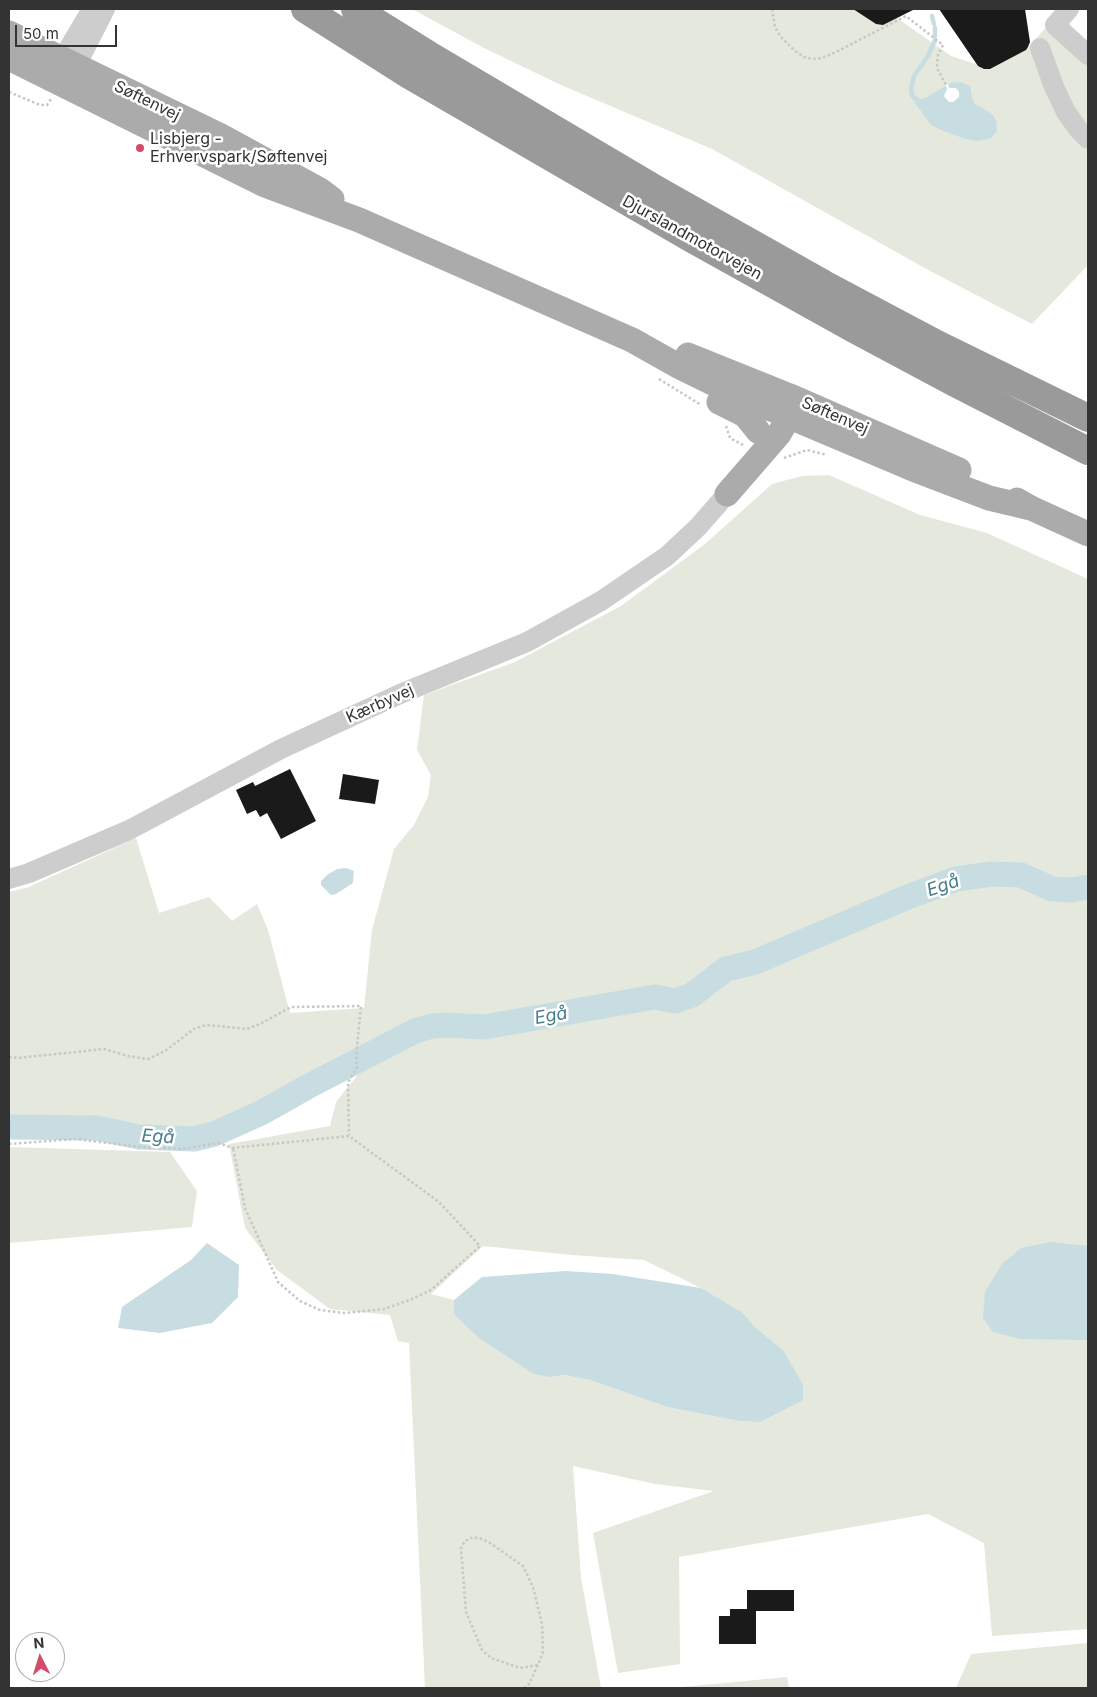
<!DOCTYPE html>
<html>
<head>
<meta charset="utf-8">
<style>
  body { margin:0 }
  #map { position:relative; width:1097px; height:1697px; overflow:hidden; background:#fff; font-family:Inter,sans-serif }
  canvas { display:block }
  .frame { position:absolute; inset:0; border:10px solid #333; pointer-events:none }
  .north { position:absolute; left:15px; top:1632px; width:50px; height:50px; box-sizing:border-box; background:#fff; border:1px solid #adadad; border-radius:50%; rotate:355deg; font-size:14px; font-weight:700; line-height:20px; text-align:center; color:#333 }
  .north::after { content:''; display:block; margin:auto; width:18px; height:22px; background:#d14d6b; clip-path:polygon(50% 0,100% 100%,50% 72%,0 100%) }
  .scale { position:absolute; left:15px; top:25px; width:102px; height:22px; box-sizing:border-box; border:2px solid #333; border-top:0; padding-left:6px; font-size:15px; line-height:18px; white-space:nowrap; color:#333; -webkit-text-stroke:4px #fff; paint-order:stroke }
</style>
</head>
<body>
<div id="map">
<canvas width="1097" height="1697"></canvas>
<div class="frame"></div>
<div class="north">N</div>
<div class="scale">50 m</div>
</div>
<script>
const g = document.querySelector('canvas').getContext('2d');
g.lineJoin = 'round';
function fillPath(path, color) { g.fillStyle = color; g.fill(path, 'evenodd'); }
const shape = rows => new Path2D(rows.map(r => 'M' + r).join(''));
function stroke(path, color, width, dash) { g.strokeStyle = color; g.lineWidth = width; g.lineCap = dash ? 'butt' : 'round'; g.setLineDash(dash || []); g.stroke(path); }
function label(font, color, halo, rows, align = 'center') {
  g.font = font + ' Inter,sans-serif'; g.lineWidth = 5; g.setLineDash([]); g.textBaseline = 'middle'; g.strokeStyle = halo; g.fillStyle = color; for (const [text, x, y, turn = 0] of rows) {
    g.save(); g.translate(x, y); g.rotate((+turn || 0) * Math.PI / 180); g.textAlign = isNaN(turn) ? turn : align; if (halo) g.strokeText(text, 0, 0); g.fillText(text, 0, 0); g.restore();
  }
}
fillPath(shape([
  [412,9,853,9,876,24,897,18,951,56,990,69,1026,50,1048,25,1088,63,1088,265,1032,324,932,272,712,149,561,85,484,48],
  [829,475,920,515,987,533,1088,579,1088,1629,992,1636,984,1543,928,1514,679,1557,680,1664,618,1673,593,1533,714,1491,655,1484,573,1466,581,1578,601,1688,425,1688,409,1343,398,1341,390,1315,330,1309,277,1270,245,1228,229,1144,330,1126,336,1102,364,1067,359,1055,207,1133,143,1133,101,1123,9,1122,9,892,29,887,136,838,159,913,209,897,232,921,257,904,268,930,290,1013,364,1008,372,930,394,849,414,825,428,797,431,775,417,750,424,695,515,662,621,606,705,544,772,484,802,476],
  [483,1246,572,1255,644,1260,701,1288,742,1312,755,1327,783,1350,760,1422,739,1421,667,1407,590,1380,565,1375,550,1377,454,1314,454,1300,431,1294],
  [9,1147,170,1152,197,1191,192,1227,9,1243],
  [1088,1643,1088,1688,956,1688,971,1654],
  [787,1677,789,1688,672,1688]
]), '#e4e8dd');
fillPath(shape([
  [960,82,970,86,972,98,975,104,991,113,996,120,997,131,992,137,988,139,976,141,966,139,943,131,931,125,910,96,913,94,921,99,925,98,951,83],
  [346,868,354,871,353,883,336,894,331,895,321,885,321,881,327,875,337,869],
  [1050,1242,1088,1246,1088,1340,1020,1339,993,1332,983,1318,985,1292,1002,1264,1021,1248],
  [207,1243,239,1265,238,1297,212,1323,160,1333,118,1328,122,1307,191,1260],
  [566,1271,613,1274,701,1288,742,1312,755,1327,783,1350,803,1385,803,1400,760,1422,739,1421,667,1407,590,1380,565,1375,550,1377,534,1374,479,1338,454,1314,454,1300,482,1277]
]), '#c7dde2');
fillPath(shape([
  [948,84,949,88,956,88,959,92,959,97,953,102,949,102,944,96,947,89,946,85]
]), '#fff');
stroke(shape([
  [932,16,934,24],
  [935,28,935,36],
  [912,95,911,90,914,76,928,56,935,40]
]), '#c7dde2', 4.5);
stroke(shape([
  [9,1127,97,1128,139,1137,194,1139,214,1134,261,1113,307,1087,415,1031,432,1026,446,1025,484,1027,655,997,675,1001,692,995,726,969,755,962,910,896,956,879,992,874,1021,875,1052,889,1071,890,1088,887]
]), '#c7dde2', 25);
fillPath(shape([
  [853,9,915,9,883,25,876,24],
  [939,9,1025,9,1030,42,1028,47,1026,50,990,69,984,69,978,66],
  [290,769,316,821,281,839,267,813,260,817,256,810,247,814,236,790,253,782,255,786],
  [343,774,379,780,375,804,339,799],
  [747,1590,794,1590,794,1611,756,1611,756,1644,719,1644,719,1616,730,1616,730,1609,747,1609]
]), '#1a1a1a');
stroke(shape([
  [772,9,775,27,780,36,795,51,804,57,813,59,822,58,836,52,906,16,943,45,938,55,937,64,938,70,946,85],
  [9,92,40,105,47,105,51,99],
  [659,379,701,405],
  [726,426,730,438,745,446],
  [784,458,807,450,827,455],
  [9,1057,18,1058,104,1049,128,1056,148,1059,165,1051,194,1029,206,1025,247,1029,260,1024,291,1007,361,1006,356,1056,357,1068,348,1082,349,1135],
  [9,1144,75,1139,141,1147,183,1149,218,1143,233,1148,349,1136,439,1202,480,1246,431,1290,410,1300,384,1309,345,1313,320,1310,300,1301,278,1282,245,1208,233,1148],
  [524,1688,528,1686,536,1669,538,1665,543,1652,542,1624,533,1587,523,1566,490,1543,482,1539,473,1537,465,1541,461,1548,466,1612,482,1650,491,1658,520,1668,538,1665]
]), '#c7c7c7', 2.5, [2.5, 2.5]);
stroke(shape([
  [1069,9,1055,25,1088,55],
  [1040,48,1054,87,1066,112,1078,129,1088,139],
  [76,66,105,9],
  [65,74,64,60,67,51,92,9],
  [9,879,29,873,129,830,281,749,400,694,527,642,601,601,667,556,698,527,727,494]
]), '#cdcdcd', 20);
stroke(shape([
  [9,33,221,136,320,190,332,199],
  [9,58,265,185,359,220,632,340,680,367,731,392,913,469,989,498,1031,508],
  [688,355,790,396,959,470],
  [719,402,745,415,758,431],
  [727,494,779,434,789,417,790,401],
  [1017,500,1031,508,1088,534]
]), '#ababab', 25);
stroke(shape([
  [305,9,409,75,692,239,854,329,953,382,1088,451],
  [355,9,429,55,659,191,824,284,937,344,1088,418]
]), '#9a9a9a', 28);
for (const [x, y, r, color] of [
  [140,148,5,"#d14d6b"]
]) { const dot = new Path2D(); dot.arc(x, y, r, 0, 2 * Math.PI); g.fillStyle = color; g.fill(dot); stroke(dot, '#fff', 2); }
label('16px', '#333', '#fff', [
  ["Søftenvej",147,101,26],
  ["Djurslandmotorvejen",692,238,29],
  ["Søftenvej",835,416,23],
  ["Kærbyvej",380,704,-24]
]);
label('16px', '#333', '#fff', [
  ["Lisbjerg -",150,139],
  ["Erhvervspark/Søftenvej",150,157]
], 'left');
label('italic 18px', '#497d8c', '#fff', [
  ["Egå",943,886,-19],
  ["Egå",551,1016,-10],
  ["Egå",158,1137,3]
]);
</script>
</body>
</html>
